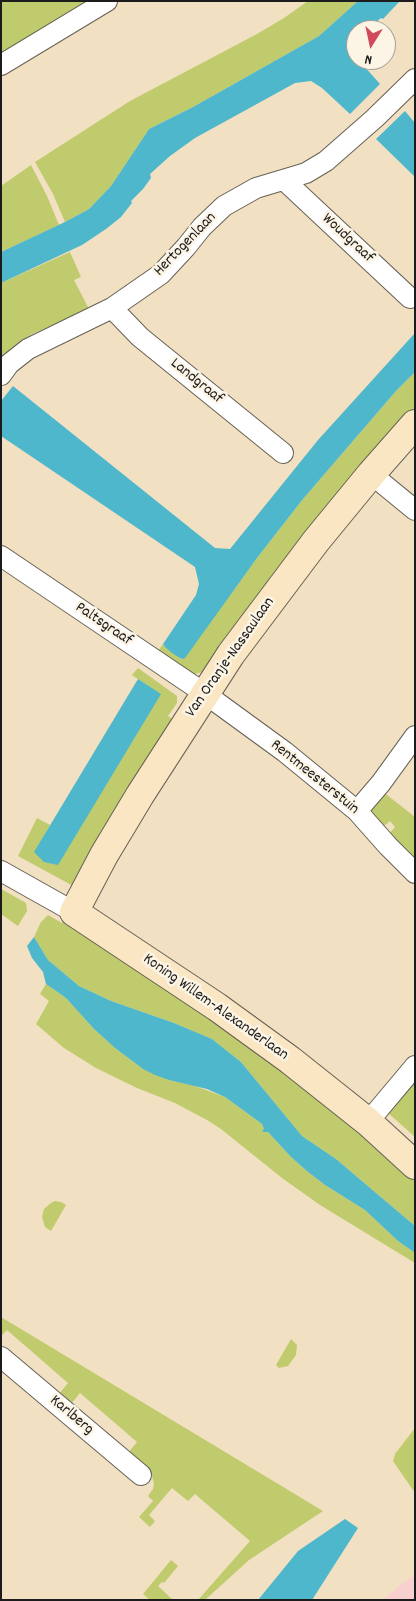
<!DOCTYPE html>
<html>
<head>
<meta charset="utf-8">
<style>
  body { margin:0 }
  #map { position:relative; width:416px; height:1601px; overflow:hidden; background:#f2e0c2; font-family:Dekko,sans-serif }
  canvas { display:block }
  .frame { position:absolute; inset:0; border:2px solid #1c1c1c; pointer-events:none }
  .north { position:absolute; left:346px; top:20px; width:50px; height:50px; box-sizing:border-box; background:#fcf5e5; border:1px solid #a29e95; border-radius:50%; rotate:190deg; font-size:14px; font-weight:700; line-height:20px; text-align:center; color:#1c1c1c }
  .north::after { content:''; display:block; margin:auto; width:18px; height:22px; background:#d1495b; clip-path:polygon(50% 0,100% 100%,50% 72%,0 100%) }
</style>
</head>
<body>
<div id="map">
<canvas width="416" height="1601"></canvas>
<div class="frame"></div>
<div class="north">N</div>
</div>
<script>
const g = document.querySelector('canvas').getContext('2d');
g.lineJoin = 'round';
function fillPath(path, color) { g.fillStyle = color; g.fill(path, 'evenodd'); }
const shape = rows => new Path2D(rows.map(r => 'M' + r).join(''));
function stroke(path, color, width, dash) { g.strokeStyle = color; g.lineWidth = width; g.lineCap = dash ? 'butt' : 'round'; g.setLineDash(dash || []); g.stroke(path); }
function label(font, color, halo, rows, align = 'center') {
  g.font = font + ' Dekko,sans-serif'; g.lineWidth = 5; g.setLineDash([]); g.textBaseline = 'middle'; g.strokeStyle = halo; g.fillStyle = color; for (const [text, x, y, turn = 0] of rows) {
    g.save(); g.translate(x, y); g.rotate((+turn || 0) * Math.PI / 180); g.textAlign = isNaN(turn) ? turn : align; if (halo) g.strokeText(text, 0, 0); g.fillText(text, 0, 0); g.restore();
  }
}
fillPath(shape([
  [415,1574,415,1600,382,1600]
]), '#f7d0cf');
fillPath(shape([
  [1,1,95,1,1,55],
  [308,1,358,1,319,36,193,107,149,129,111,186,89,209,65,222,53,194,35,162,130,101,257,34,284,18],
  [31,165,47,196,59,225,1,252,1,186],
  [70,252,81,277,74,280,89,309,32,334,15,346,1,360,1,283],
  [415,372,415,411,380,449,206,671,195,674,189,672,158,651,163,644,165,647,180,658,183,659,257,558,303,499,396,391],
  [138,668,177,696,177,703,168,716,175,721,75,887,18,856,37,818,50,825,35,852,150,687,132,675],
  [382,791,415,817,415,859,389,834,395,827,390,821,383,827,375,819,372,812,372,807],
  [1,889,26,903,27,911,18,926,1,914],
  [48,915,62,923,65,918,210,1013,378,1147,415,1181,415,1226,336,1159,302,1136,241,1062,212,1039,174,1023,111,1001,79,986,48,960,34,937,41,922],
  [46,984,66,998,94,1029,115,1048,143,1069,169,1080,192,1085,225,1097,262,1124,265,1131,268,1132,291,1157,308,1172,325,1185,365,1210,398,1241,415,1253,415,1263,320,1205,282,1178,221,1129,207,1120,175,1103,137,1088,96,1068,64,1048,36,1024,49,1001,40,994],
  [415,1079,415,1137,387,1112],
  [55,1201,61,1202,66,1205,51,1231,45,1227,42,1217,44,1209,51,1203],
  [1,1317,323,1511,249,1560,205,1600,198,1600,250,1541,195,1494,188,1501,172,1488,149,1515,155,1521,150,1527,139,1517,153,1501,148,1496,153,1489,154,1484,151,1472,128,1453,137,1442,80,1393,71,1404,59,1394,68,1383,7,1330,1,1336],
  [291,1339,297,1345,296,1355,288,1366,279,1368,276,1365],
  [415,1428,415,1493,393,1461,395,1454],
  [171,1560,178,1566,164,1583,162,1582,158,1586,173,1600,150,1600,143,1594]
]), '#bfcb6c');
fillPath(shape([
  [358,1,400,1,383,19,381,18,375,23,376,25,370,30,356,30,356,60,362,60,364,66,380,84,350,114,322,88,311,81,295,83,195,138,170,156,150,174,151,178,143,189,131,201,132,203,121,217,106,229,82,245,1,283,1,252,65,222,89,209,111,186,149,129,193,107,319,36],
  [405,111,415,123,415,177,376,139],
  [415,333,415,372,396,391,303,499,257,558,185,658,183,659,180,658,172,653,165,647,163,644,196,595,199,584,195,567,1,436,1,401,13,386,215,548,230,549,318,440],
  [138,679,161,694,58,865,44,862,34,852],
  [34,937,48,960,79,986,111,1001,174,1023,212,1039,241,1062,302,1136,336,1159,415,1226,415,1253,398,1241,365,1210,325,1185,308,1172,291,1157,268,1132,264,1132,262,1131,264,1129,262,1124,225,1097,207,1089,169,1080,155,1075,143,1069,115,1048,94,1029,66,998,46,984,43,972,32,958,27,946],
  [345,1519,358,1528,312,1600,258,1600,298,1551]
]), '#4eb7cb');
const street = shape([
  [1,65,107,1],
  [284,180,410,298],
  [112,308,140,337,283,453],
  [1,375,9,364,28,349,112,308,161,274,186,247,202,227,224,206,256,188,306,173,326,161,375,118,415,79],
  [371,474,415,510],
  [1,556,204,693,285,752,357,811,388,846,415,873],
  [357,811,381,783,415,736],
  [1,871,74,912],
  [368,1122,415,1066],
  [1,1357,141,1475]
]);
const secondary = shape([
  [415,424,371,474,316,541,231,654,140,795,104,855,74,912,217,1007,290,1060,368,1122,415,1165]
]);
stroke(street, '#676156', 22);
stroke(secondary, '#676156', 30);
stroke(street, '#fff', 20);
stroke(secondary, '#fbe6c4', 28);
label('16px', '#1c1c1c', '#fcf5e5', [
  ["Woudgraaf",347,239,43],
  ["Hertogenlaan",186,245,-46],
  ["Landgraaf",196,382,39],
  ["Paltsgraaf",103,625,34],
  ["Van Oranje-Nassaulaan",231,658,-55],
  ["Rentmeesterstuin",314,778,39],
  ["Koning Willem-Alexanderlaan",215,1008,35],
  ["Karlberg",71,1416,40]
]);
</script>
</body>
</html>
